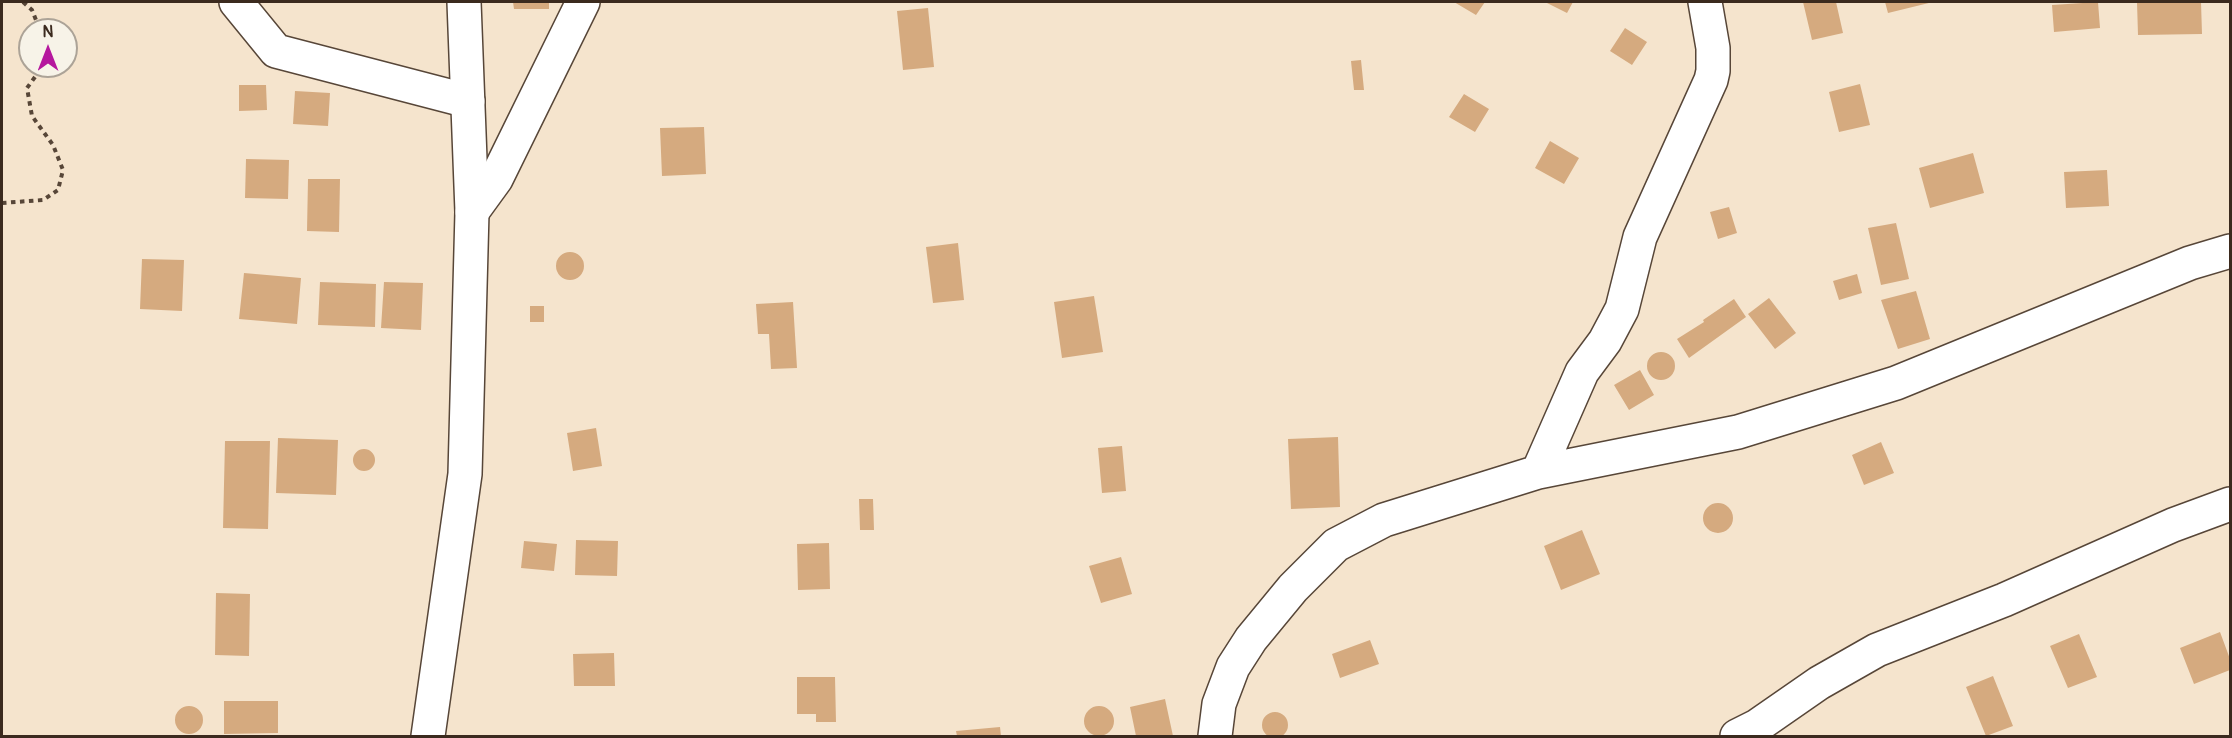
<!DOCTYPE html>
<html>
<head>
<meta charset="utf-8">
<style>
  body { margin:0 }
  #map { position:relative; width:2232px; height:738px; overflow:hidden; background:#f5e4cd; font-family:Pangolin,sans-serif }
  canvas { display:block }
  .frame { position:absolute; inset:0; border:3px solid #3b2a1e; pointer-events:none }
  .north { position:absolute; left:18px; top:18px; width:60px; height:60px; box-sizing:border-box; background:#f7f3e8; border:2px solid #aca397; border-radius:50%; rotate:0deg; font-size:16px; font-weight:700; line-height:24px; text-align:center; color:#3b2a1e }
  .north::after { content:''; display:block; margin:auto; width:21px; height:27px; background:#b5179e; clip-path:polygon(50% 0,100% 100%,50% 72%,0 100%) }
</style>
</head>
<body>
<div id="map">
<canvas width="2232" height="738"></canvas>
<div class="frame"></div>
<div class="north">N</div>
</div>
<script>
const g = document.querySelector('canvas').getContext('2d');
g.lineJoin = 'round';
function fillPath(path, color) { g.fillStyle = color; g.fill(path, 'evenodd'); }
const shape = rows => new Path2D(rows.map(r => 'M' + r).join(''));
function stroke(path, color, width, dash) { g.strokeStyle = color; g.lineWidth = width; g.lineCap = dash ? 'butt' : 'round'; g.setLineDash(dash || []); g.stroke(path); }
fillPath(shape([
  [513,2,549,2,549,9,514,9],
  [1454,2,1485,2,1476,15],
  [1545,2,1573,2,1567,13],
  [1803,2,1836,2,1843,33,1812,40],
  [1885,2,1933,2,1888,13],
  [2098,2,2100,28,2054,32,2052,5],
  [2137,2,2201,2,2202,34,2138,35],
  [928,8,934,67,903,70,897,11],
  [1625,28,1647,42,1632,65,1610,51],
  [1361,60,1364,90,1354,90,1351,61],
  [1860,84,1870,125,1839,132,1829,92],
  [239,85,266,85,267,110,239,111],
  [295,91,330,93,328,126,293,124],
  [1464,94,1489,109,1475,132,1449,117],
  [704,127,706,174,662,176,660,128],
  [1550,141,1579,158,1564,184,1535,168],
  [1973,153,1984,193,1930,208,1919,168],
  [246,159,289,160,288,199,245,198],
  [2107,170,2109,206,2066,208,2064,172],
  [308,179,340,179,339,232,307,231],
  [1729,207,1737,233,1718,239,1710,212],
  [1896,223,1909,279,1881,285,1868,228],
  [958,243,964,300,933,303,926,247],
  '556 266a14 14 0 1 1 28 0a14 14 0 1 1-28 0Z',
  [142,259,184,260,182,311,140,309],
  [244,273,301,278,297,324,239,319],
  [1857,274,1862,293,1839,300,1833,281],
  [320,282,376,284,375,327,318,325],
  [384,282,423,283,421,330,381,328],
  [1916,291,1930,339,1898,349,1881,300],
  [1094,296,1103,352,1062,358,1054,302],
  [1769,298,1796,333,1775,349,1748,314],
  [1734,299,1746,317,1689,358,1677,339,1704,322,1703,320],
  [793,302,797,368,771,369,769,334,758,334,756,304],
  [530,306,544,306,544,322,530,322],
  '1647 366a14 14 0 1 1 28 0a14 14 0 1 1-28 0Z',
  [1640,370,1654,395,1629,410,1614,385],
  [596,428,602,466,573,471,567,433],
  [1338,437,1340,507,1291,509,1288,439],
  [278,438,338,440,336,495,276,493],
  [225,441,270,441,268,529,223,528],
  [1881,442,1894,473,1864,485,1852,455],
  [1122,446,1126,491,1102,493,1098,448],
  '353 460a11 11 0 1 1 22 0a11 11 0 1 1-22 0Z',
  [859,499,873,499,874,530,860,530],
  '1703 518a15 15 0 1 1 30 0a15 15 0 1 1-30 0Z',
  [1582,530,1600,574,1561,590,1544,546],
  [576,540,618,541,617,576,575,575],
  [524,541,557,544,554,571,521,568],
  [829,543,830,589,798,590,797,544],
  [1121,557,1132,594,1101,603,1089,566],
  [216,593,250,594,249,656,215,655],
  [2220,632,2230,659,2230,670,2194,684,2180,648],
  [2079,634,2097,677,2068,688,2050,646],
  [1370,640,1379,664,1340,678,1332,654],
  [614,653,615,686,574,686,573,654],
  [1993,676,2013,726,1986,736,1966,687],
  [797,677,835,677,836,722,816,722,816,714,797,714],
  [1165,699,1173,736,1136,736,1130,707],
  [224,701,278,701,278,733,224,734],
  '1084 721a15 15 0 1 1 30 0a15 15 0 1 1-30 0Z',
  '175 720a14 14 0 1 1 28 0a14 14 0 1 1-28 0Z',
  '1262 725a13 13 0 1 1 26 0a13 13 0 1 1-26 0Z',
  [1000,727,1001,736,957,736,956,731]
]), '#d5aa7f');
const minor = shape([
  [236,2,276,51,468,101],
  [472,212,496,179,583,2],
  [1538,472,1582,372,1605,341,1622,309,1640,237,1711,80,1713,71,1713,48,1705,2],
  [1215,736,1219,704,1233,667,1251,639,1293,588,1336,545,1384,520,1538,472,1738,432,1896,383,2190,263,2230,251],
  [1737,736,1757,726,1819,683,1877,650,2004,600,2173,525,2230,504]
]);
const secondary = shape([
  [428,736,465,474,472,212,464,2]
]);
stroke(minor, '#574638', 36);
stroke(secondary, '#574638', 36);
stroke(shape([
  [23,2,32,10,40,30],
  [2,203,43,200,58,190,63,170,53,145,32,116,27,88,43,66]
]), '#574638', 4, [4.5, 4.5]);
stroke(minor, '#fff', 33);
stroke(secondary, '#fff', 33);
</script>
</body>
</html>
